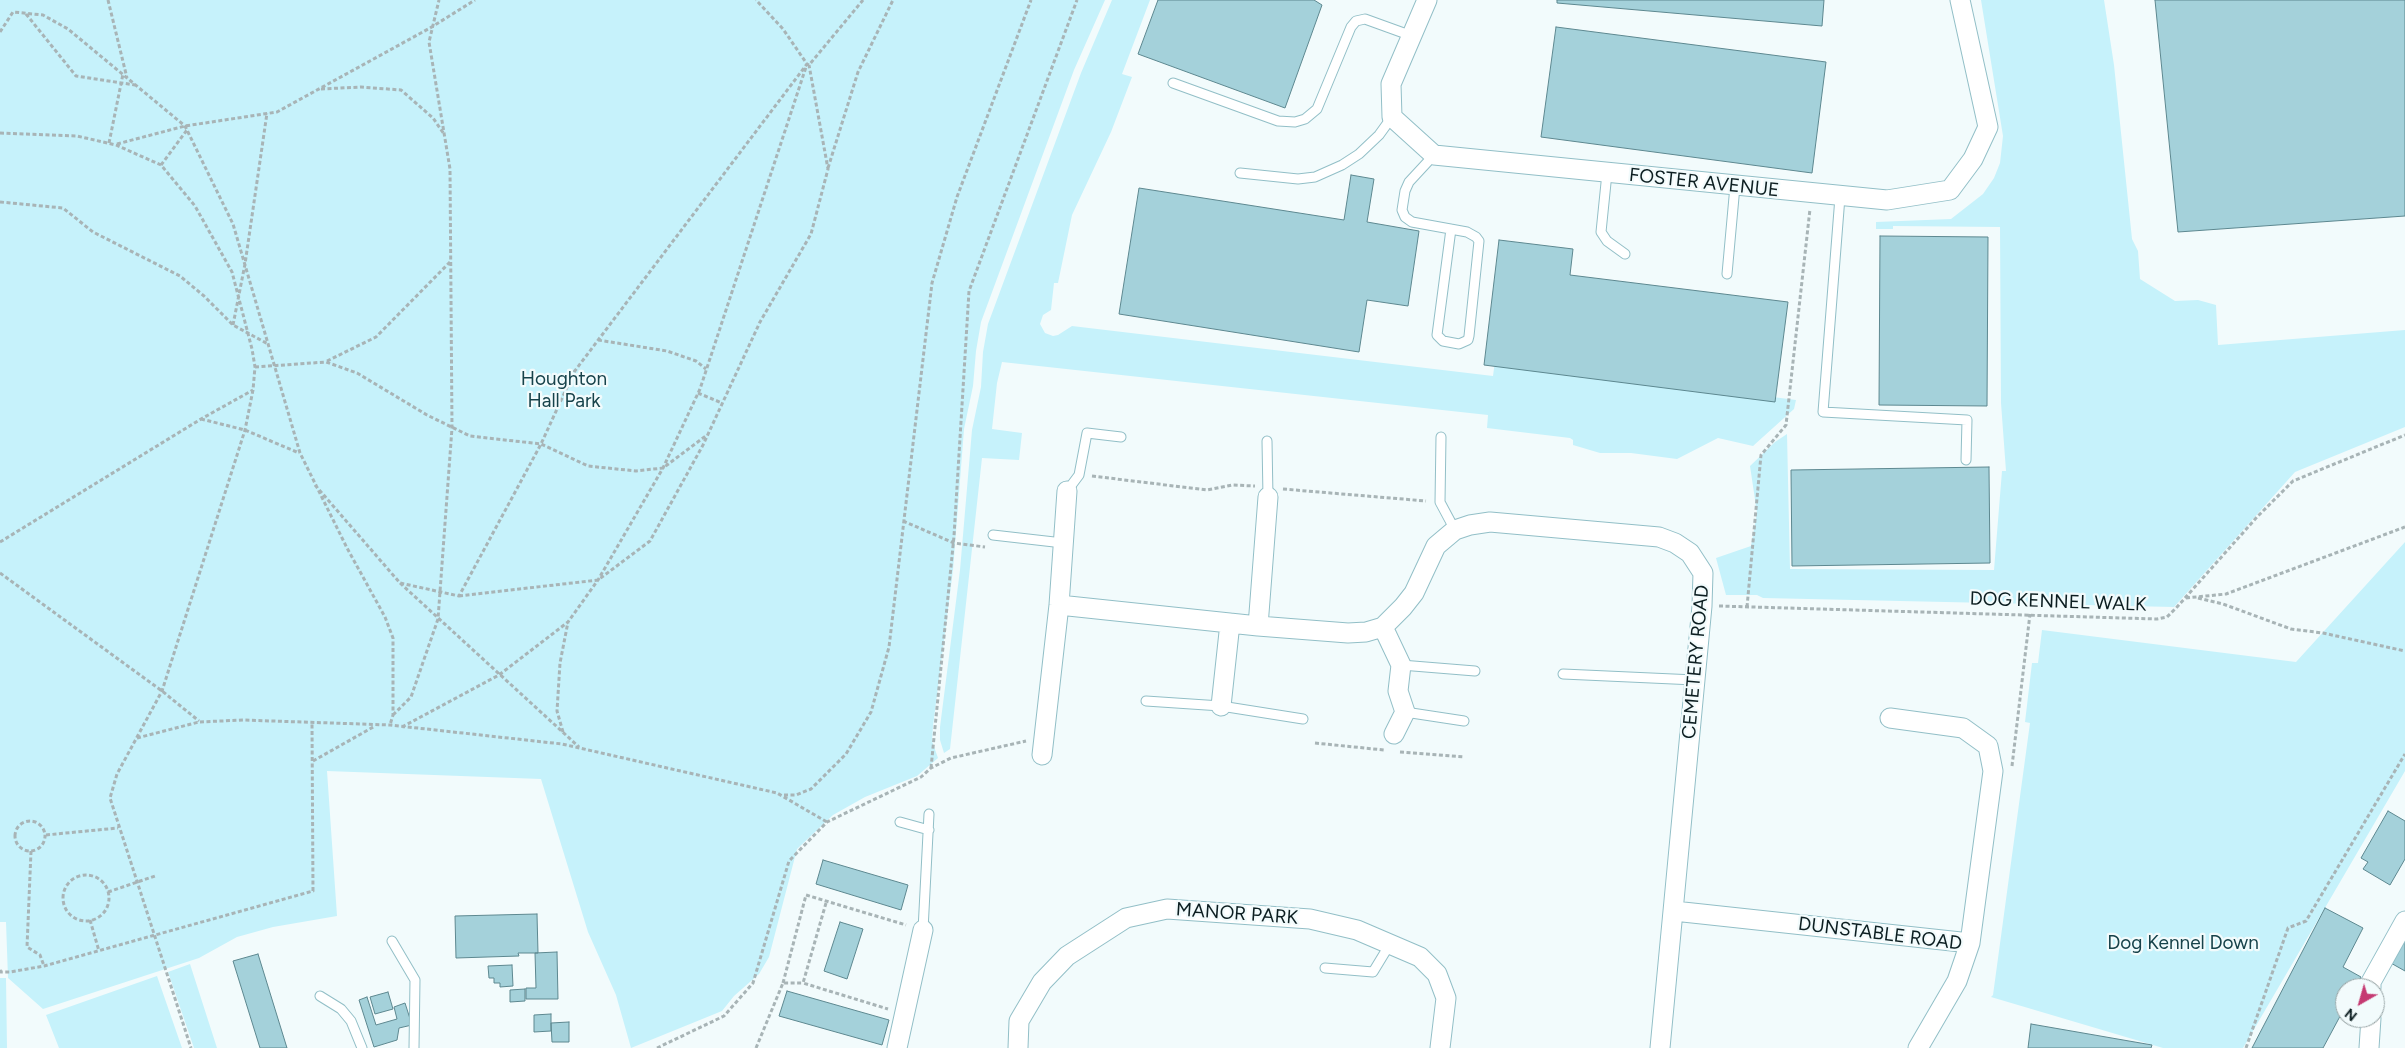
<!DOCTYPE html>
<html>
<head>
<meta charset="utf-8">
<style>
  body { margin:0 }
  #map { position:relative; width:2405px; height:1048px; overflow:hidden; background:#f2fbfc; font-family:Figtree,sans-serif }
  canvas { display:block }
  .north { position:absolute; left:2335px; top:978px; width:50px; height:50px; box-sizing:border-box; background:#f2fbfc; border:1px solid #96a3a4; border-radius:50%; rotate:218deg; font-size:14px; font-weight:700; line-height:20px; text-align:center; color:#0c1e21 }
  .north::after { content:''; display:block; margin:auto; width:18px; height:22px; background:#c53a72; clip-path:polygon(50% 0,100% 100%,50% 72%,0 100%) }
</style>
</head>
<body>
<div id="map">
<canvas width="2405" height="1048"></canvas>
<div class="north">N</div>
</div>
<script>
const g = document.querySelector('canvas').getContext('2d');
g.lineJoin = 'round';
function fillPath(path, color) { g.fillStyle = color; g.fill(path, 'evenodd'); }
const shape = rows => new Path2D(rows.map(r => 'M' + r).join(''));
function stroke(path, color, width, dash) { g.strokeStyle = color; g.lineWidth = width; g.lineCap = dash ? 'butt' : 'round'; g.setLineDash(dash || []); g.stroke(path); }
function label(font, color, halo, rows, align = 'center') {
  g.font = font + ' Figtree,sans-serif'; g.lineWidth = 4.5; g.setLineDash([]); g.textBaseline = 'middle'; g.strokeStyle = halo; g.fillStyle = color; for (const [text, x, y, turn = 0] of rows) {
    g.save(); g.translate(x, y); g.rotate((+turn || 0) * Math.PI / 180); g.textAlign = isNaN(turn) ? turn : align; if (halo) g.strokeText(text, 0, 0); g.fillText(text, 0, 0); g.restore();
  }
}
fillPath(shape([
  [0,0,1105,0,1074,70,981,322,976,351,973,386,964,429,953,570,933,726,932,741,938,758,917,776,865,797,833,815,797,849,769,957,759,974,734,996,722,1011,631,1048,616,995,588,932,541,779,327,771,337,916,273,927,237,937,199,958,43,1009,8,978,6,922,0,922],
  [1112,0,1150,0,1122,74,1132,77,1111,132,1072,215,1058,283,1054,283,1051,310,1043,315,1040,324,1045,333,1053,336,1058,335,1072,326,1493,376,1495,361,1796,400,1794,409,1753,446,1718,438,1677,459,1631,453,1600,453,1573,445,1573,440,1570,438,1487,428,1488,415,1002,362,997,383,992,429,1022,433,1019,460,982,458,950,749,944,753,940,740,940,727,960,570,972,430,981,387,983,352,988,324,1081,73],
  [1981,0,2104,0,2114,65,2132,239,2138,251,2140,279,2175,301,2198,300,2216,305,2218,345,2405,330,2405,427,2295,472,2174,607,1763,598,1757,595,1726,595,1716,558,1751,546,1757,513,1750,466,1775,442,1787,434,1790,569,1994,570,2002,471,2006,471,2001,403,2000,227,1893,226,1893,229,1876,229,1876,222,1951,219,1983,194,1994,178,2000,163,2003,136],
  [2405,542,2405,771,2243,1048,2163,1048,1991,997,1993,995,2030,723,2025,722,2032,663,2038,663,2042,630,2296,662],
  [190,964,217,1048,194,1048,168,972],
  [157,976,182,1048,59,1048,46,1015],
  [0,978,6,978,7,1048,0,1048]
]), '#c6f2fb');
const building = shape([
  [1158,0,1314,0,1322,5,1285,108,1138,54,1158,0],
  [1557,0,1824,0,1822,26,1557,3,1557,0],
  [2155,0,2405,0,2405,216,2178,232,2155,0],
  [1556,27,1826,62,1812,173,1541,137,1556,27],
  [1351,175,1374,179,1367,222,1419,231,1408,306,1367,300,1359,352,1119,314,1139,188,1344,220,1351,175],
  [1880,236,1988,237,1987,406,1879,405,1880,236],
  [1499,240,1573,249,1570,275,1788,302,1775,402,1484,365,1499,240],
  [1989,467,1990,563,1792,566,1791,470,1989,467],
  [2388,811,2405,821,2405,859,2390,885,2363,869,2368,862,2361,858,2388,811],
  [823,860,908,885,901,910,816,884,823,860],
  [2325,908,2363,928,2343,967,2361,977,2355,988,2345,988,2345,1007,2323,1048,2252,1048,2325,908],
  [537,914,538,953,518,953,519,956,456,958,455,916,537,914],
  [840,922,863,929,847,979,824,971,840,922],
  [2405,935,2405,971,2389,962,2405,935],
  [557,952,558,999,526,999,526,988,536,988,535,953,557,952],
  [258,954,287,1048,260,1048,233,961,258,954],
  [512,965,513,986,500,987,500,983,494,983,494,978,489,978,488,966,512,965],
  [525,989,525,1001,510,1002,510,990,525,989],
  [787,991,889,1020,882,1045,779,1016,787,991],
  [388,992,393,1009,375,1014,370,997,388,992],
  [367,997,376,1025,397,1019,394,1007,405,1003,412,1025,399,1028,397,1040,374,1047,359,1000,367,997],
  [551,1014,551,1031,534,1032,534,1015,551,1014],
  [569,1022,569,1042,552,1042,551,1023,569,1022],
  [2031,1024,2152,1045,2151,1048,2028,1048,2031,1024]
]);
fillPath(building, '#a4d1da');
stroke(building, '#5d8890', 1);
const lane = shape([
  [1173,83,1278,121,1295,122,1305,119,1317,109,1351,27,1356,21,1365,19,1412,36],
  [1434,155,1409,182,1405,191,1402,210,1405,217,1412,222,1467,232,1476,237,1479,241,1469,336,1468,340,1459,344,1443,341,1437,335,1451,229],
  [1240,173,1298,179,1315,177,1342,165,1359,154,1379,135,1392,117],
  [1607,173,1601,232,1607,241,1625,254],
  [1840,197,1823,412,1967,420,1966,460],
  [1727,274,1735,186],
  [1441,437,1440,502,1455,530],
  [1267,441,1268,497],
  [1067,491,1079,475,1087,433,1121,437],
  [993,535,1063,543],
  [1401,665,1475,671],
  [1563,674,1695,680],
  [1146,701,1221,706,1303,719],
  [1405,712,1464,721],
  [900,822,929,830],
  [923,930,929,814],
  [392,941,415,980,414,1048],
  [1325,968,1373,972,1390,944],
  [320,996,341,1009,351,1021,362,1048]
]);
const street = shape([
  [1427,0,1391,84,1392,117,1434,155,1887,200,1950,190,1973,159,1988,127,1960,0],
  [1059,605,1258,626,1348,633,1366,632,1383,627,1403,607,1414,593,1436,546,1455,530,1470,525,1490,522,1659,537,1675,543,1690,553,1703,573,1702,606,1660,1048],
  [1258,626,1268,497],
  [1383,627,1401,665,1398,691,1405,712,1394,734],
  [1221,706,1230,623],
  [1890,718,1963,728,1988,746,1993,771,1970,943,1957,981,1918,1048],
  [1042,755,1059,605,1067,491],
  [1674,911,1970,943],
  [2371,988,2371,982,2405,921],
  [897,1048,923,930],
  [1018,1048,1019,1021,1042,982,1067,956,1126,918,1167,909,1310,919,1357,930,1420,957,1437,974,1446,998,1440,1048],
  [2369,1048,2371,1018]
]);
stroke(lane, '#92bfc7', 11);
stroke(street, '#92bfc7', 21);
stroke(shape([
  [108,0,127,78],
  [26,14,76,76,135,85],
  [0,32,13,12,43,15,68,29,185,126,233,224,300,453,347,548,385,617,393,638,393,715,390,725],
  [321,89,361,87,401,90,433,118,444,134],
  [0,133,77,136,116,145,161,165,195,206,232,272,252,349,255,367,253,390,245,430,162,691,117,774,110,798,191,1048],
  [109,143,123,74],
  [117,144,185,126,277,112,430,28,475,0],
  [161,165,187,130],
  [828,168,858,72,893,0],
  [0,202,63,208,93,232,180,276,204,296,233,325,268,344],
  [233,325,245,264,267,113],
  [598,340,667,351,696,361,706,369],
  [327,361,376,337,450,262],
  [255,367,326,362,357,373,427,415,470,436,541,444,588,466,636,471,663,468,707,435],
  [698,393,722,403],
  [201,419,245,430,299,453],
  [1092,476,1207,490,1232,485,1255,486],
  [315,485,400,583,459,596,541,444,574,372,807,64,783,29,756,0],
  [1283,489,1426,501],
  [903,521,954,543,985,547],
  [0,542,201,419,253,390],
  [0,573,162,691,199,721],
  [400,583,579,747],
  [459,596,598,580,650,541,703,445,760,322,811,234,828,169,809,65],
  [2186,598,2226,594,2405,527],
  [2198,598,2223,604,2291,629,2323,633,2405,651],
  [1719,606,2157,619,2167,617,2177,607,2257,517,2293,481,2405,435],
  [1747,607,1761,455,1786,425,1810,209],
  [393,715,411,697,438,619,452,428,450,169,429,42,439,0],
  [402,727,499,675,568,622,598,580,663,468,700,389,807,64,809,65,863,0],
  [563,732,557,711,560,663,568,622],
  [137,738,199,722,243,720,390,725,562,744,777,793,827,822],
  [1315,743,1384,750],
  [1400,752,1464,757],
  [313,761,375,726],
  [2012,766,2030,614],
  [931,768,954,536,969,291,1077,0],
  [784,795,796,795,811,789,846,754,871,712,889,647,932,283,957,197,1031,0],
  '15 836a15 15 0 1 1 30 0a15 15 0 1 1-30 0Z',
  [46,835,118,828],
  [31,851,27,947,40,955,44,966],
  '63 898a23 23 0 1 1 46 0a23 23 0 1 1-46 0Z',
  [108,892,155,876],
  [826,903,803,983,888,1009],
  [90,920,99,951],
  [0,970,1,972,10,972,44,966,313,891,312,723],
  [783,983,806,895,906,925],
  [657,1048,724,1016,753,983,789,861,827,822,921,777,931,768,951,758,1026,741],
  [756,1048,783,983,803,983],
  [2246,1048,2288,928,2306,921,2405,754]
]), '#a8b4b6', 3, [4, 2.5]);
stroke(lane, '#fff', 9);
stroke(street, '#fff', 19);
label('19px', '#0c1e21', '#f2fbfc', [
  ["FOSTER AVENUE",1704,183,6],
  ["DOG KENNEL WALK",2058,602,2],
  ["CEMETERY ROAD",1696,662,-85],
  ["MANOR PARK",1237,914,4],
  ["DUNSTABLE ROAD",1880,934,7]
]);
label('19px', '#17434b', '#f2fbfc', [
  ["Houghton",564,379],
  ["Hall Park",564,401],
  ["Dog Kennel Down",2183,943]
]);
</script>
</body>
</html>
